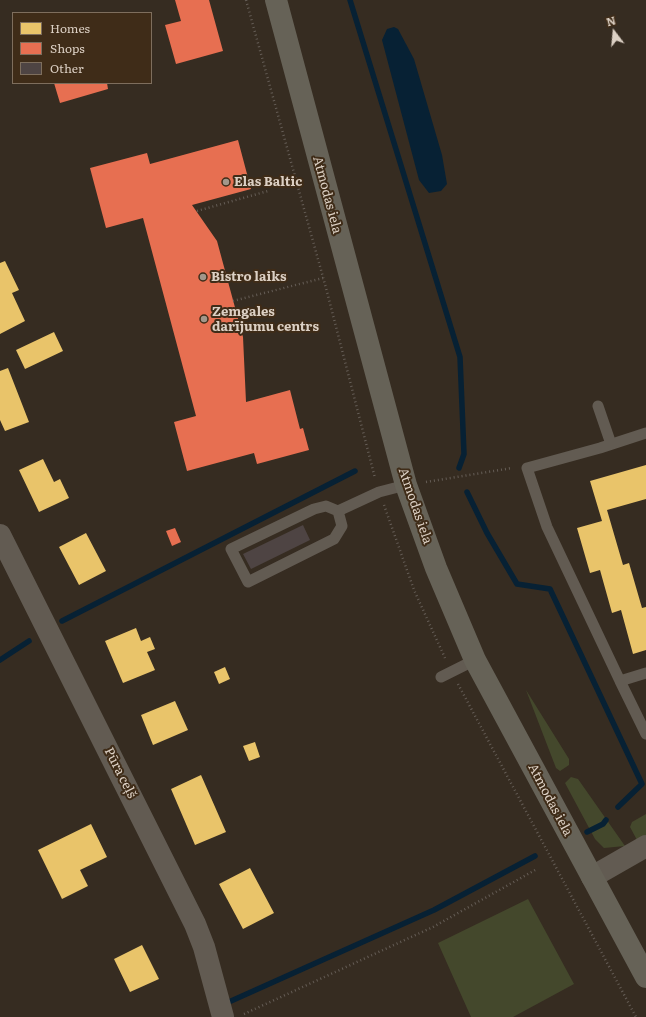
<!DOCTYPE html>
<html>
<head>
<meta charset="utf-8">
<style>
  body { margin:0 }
  #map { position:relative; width:646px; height:1017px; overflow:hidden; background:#362c21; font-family:Literata,serif }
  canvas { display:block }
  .legend { position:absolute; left:12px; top:12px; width:140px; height:72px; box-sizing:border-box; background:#3f2c18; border:1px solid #7e6e5d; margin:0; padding:5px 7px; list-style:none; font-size:12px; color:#dcd0c4 }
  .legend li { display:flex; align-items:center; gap:8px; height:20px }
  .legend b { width:20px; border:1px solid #7e6e5d }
  .north { position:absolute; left:594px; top:12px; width:40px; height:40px; -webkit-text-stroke:3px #3f2c18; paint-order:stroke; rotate:344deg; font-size:11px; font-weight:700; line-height:16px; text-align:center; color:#dcd0c4 }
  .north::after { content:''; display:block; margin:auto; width:14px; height:18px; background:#dcd0c4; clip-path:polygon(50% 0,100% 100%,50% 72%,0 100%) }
</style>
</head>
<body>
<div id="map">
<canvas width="646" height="1017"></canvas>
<ul class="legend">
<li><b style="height:11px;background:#e9c46a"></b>Homes</li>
<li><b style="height:11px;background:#e76f51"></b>Shops</li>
<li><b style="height:11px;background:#4e4443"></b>Other</li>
</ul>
<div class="north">N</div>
</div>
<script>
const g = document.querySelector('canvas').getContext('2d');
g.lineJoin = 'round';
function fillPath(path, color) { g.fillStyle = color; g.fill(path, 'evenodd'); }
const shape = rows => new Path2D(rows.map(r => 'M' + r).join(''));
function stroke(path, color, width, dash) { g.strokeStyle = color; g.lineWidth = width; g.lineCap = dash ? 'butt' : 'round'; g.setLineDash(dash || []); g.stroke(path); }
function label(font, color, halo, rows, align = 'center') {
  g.font = font + ' Literata,serif'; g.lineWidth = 4; g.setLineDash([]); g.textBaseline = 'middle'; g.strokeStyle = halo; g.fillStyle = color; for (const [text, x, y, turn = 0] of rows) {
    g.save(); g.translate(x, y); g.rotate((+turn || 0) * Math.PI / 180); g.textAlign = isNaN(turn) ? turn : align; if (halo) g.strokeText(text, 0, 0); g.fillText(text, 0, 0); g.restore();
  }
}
fillPath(shape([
  [526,690,569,759,569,765,560,771,556,768],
  [571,777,578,779,625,846,604,848,595,839,565,783],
  [646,814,646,835,637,840,630,827,632,822],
  [528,899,574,984,513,1017,471,1017,438,943]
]), '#44482c');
fillPath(shape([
  [394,27,398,29,414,59,442,155,447,184,441,191,429,193,419,180,382,40,387,29]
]), '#072134');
fillPath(shape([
  [5,261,19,290,12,293,25,321,0,334,0,263],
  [54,332,63,351,25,369,16,350],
  [8,368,29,422,5,431,0,420,0,371],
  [43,459,54,482,60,479,69,498,39,512,19,470],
  [646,465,646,499,607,510,623,565,629,563,642,608,646,607,646,650,633,654,621,610,612,613,600,570,590,573,577,528,602,521,590,481],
  [86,533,106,571,79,585,59,547],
  [136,628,141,641,150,637,155,649,147,652,155,670,123,683,105,641],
  [225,667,230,679,219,684,214,672],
  [175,701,188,730,153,745,141,715],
  [255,742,260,757,249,761,243,746],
  [201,775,226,832,195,845,171,789],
  [91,824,107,857,80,870,88,886,62,899,38,850],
  [250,868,274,913,243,929,219,884],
  [142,945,159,979,130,992,114,959]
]), '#e9c46a');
fillPath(shape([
  [175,0,209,0,223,51,176,64,165,25,181,21],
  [54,83,107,83,108,89,60,103],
  [238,140,251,189,192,205,217,241,243,337,246,402,290,390,300,429,303,428,309,450,257,464,254,453,187,471,174,422,196,416,143,218,106,228,90,168,147,153,150,164],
  [175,528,181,542,172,546,166,531]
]), '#e76f51');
stroke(shape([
  [350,0,460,357,464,454,459,468],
  [467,492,487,533,517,584,550,589,642,784,618,807],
  [62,621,355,471],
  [0,660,29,641],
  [587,832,603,824,606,820],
  [231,1001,434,910,535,856]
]), '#072134', 5.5);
fillPath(shape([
  [303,525,310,540,251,569,243,554]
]), '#4e4443');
stroke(shape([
  [246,0,326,288,375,478],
  [197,211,268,191],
  [233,301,323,278],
  [426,482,512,468],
  [384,505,414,590,445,658],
  [458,684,636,1017],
  [244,1014,433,927,537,869]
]), '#655d56', 2.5, [1, 3]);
stroke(shape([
  [598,406,611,444],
  [338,511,326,506,314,509,231,549,248,582,334,539,342,526,338,511,379,492,406,485],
  [646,673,620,681,646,734],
  [441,677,475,660],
  [620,681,547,527,527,468,600,448,646,433]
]), '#625b52', 11);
stroke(shape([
  [0,535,195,924,204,947,223,1017]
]), '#625b52', 22);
stroke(shape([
  [592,877,646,846]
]), '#625b52', 22);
stroke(shape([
  [276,0,406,485,436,568,475,660,646,977]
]), '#666257', 22);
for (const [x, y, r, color] of [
  [226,182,4,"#a2978b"],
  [203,277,4,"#a2978b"],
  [204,319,4,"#a2978b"]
]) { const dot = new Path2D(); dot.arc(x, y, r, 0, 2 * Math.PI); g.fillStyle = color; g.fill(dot); stroke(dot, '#3f2c18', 1.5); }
label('bold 13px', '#dcd0c4', '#3f2c18', [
  ["Elas Baltic",234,182],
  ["Bistro laiks",211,277],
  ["Zemgales",212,312],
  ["darījumu centrs",212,327]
], 'left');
label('13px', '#dcd0c4', '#3f2c18', [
  ["Atmodas iela",327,195,75],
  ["Atmodas iela",415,506,71],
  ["Pūra ceļš",120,773,63],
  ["Atmodas iela",550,800,62]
]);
</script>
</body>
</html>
